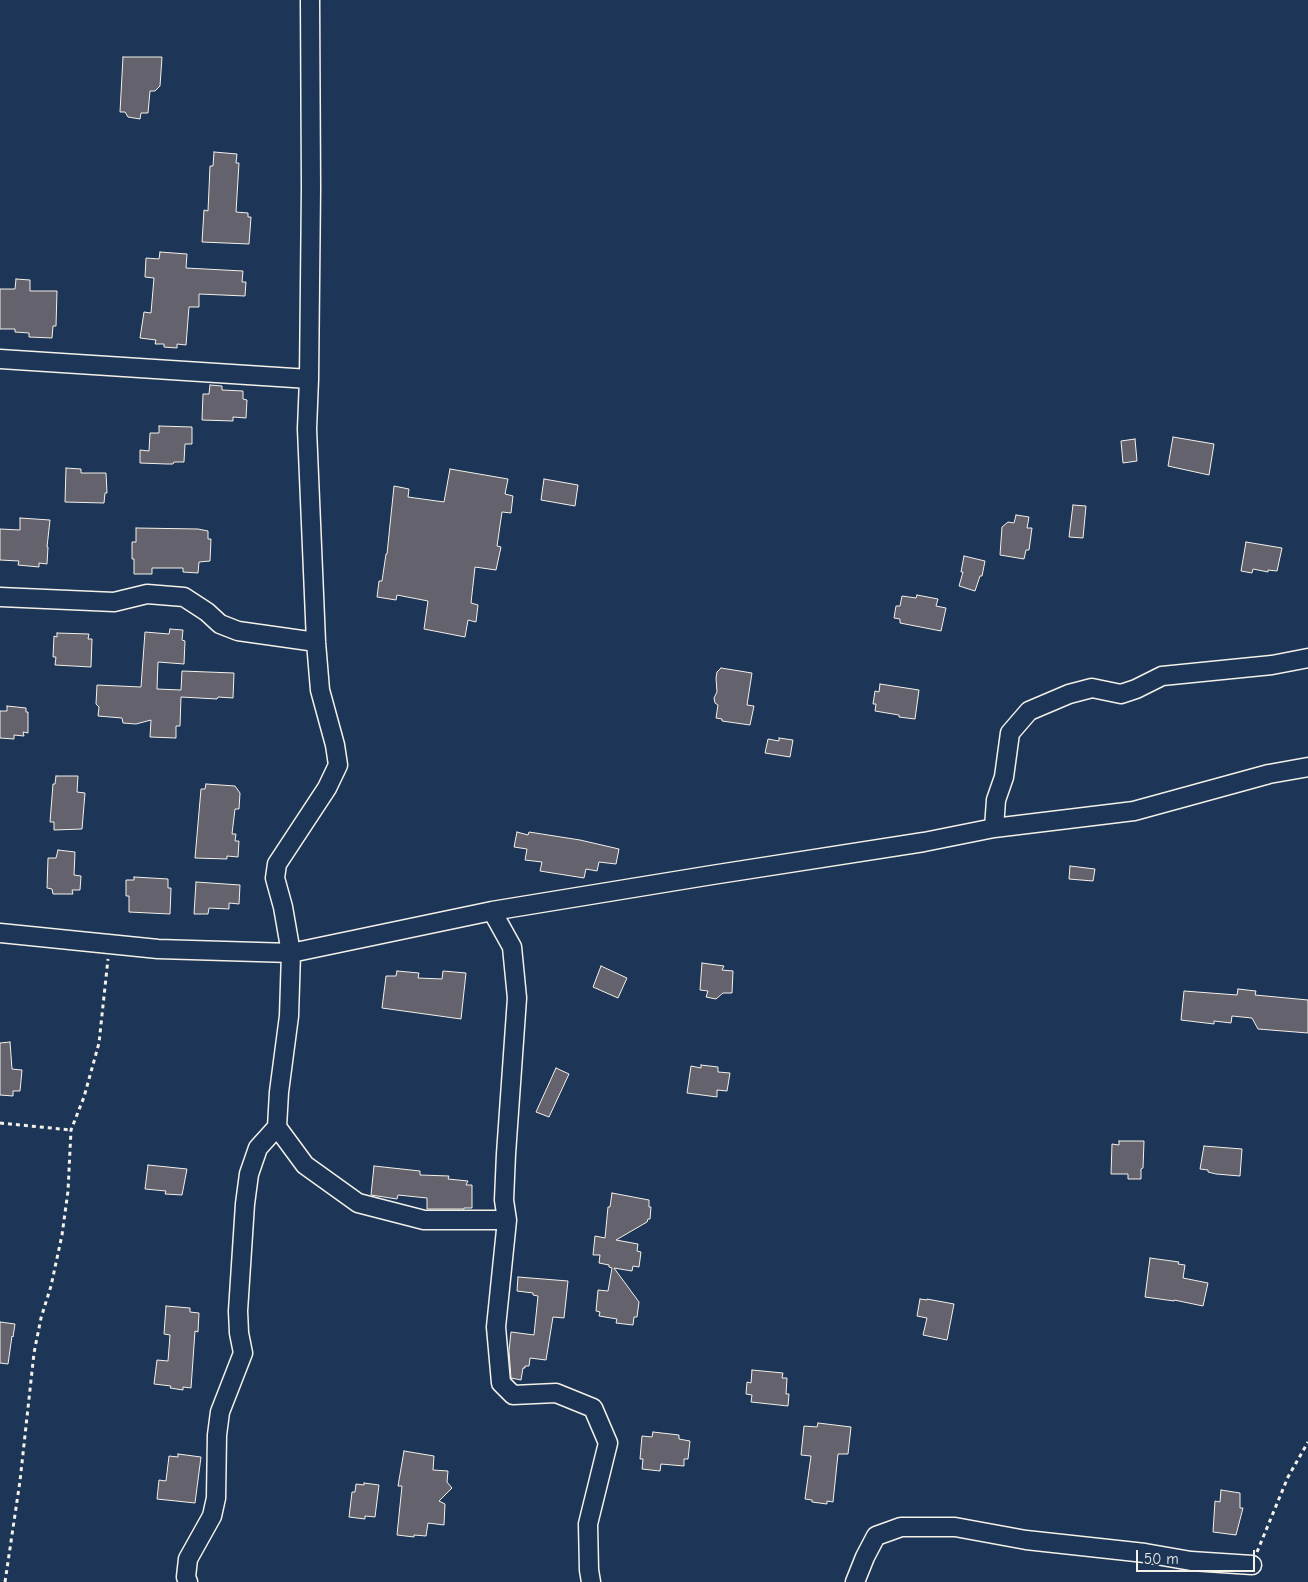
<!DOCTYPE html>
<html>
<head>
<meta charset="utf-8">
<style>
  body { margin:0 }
  #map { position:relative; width:1308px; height:1582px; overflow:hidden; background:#1d3557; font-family:"Comic Neue",sans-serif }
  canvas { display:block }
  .scale { position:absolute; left:1136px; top:1550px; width:119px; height:22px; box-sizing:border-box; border:2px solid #f4f1e8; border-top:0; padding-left:6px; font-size:15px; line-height:18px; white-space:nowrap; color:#f4f1e8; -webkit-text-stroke:4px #1d3557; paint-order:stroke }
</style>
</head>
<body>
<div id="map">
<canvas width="1308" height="1582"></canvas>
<div class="scale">50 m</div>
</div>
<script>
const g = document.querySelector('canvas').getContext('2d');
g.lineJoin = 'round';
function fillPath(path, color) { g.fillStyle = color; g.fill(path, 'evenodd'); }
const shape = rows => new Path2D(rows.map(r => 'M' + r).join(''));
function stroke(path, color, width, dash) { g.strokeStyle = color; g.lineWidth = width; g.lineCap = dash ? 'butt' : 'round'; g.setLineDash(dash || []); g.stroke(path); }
const building = shape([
  [123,57,162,57,160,86,155,91,150,91,148,113,141,113,140,119,128,117,125,112,120,112,123,57],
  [214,152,237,154,236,163,239,163,236,212,248,213,248,217,251,217,249,244,202,242,204,210,208,211,210,166,213,166,214,152],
  [160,252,187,254,186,268,243,271,242,282,246,282,245,296,199,294,199,307,189,307,186,345,177,344,177,348,164,347,164,344,155,344,156,340,140,338,144,312,151,313,154,278,145,277,146,258,159,259,160,252],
  [16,279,30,280,30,291,57,291,56,326,53,326,52,338,29,337,29,333,15,332,15,329,0,329,0,289,15,289,16,279],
  [210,385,222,386,222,390,243,391,243,399,247,400,246,418,233,417,233,421,202,420,203,394,209,394,210,385],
  [159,426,192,427,192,444,185,444,184,462,174,462,173,464,167,464,140,463,140,450,149,451,150,433,159,433,159,426],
  [1173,437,1214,444,1209,475,1168,466,1173,437],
  [1135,439,1137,461,1123,463,1121,441,1135,439],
  [66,468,81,469,81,473,106,473,107,493,105,493,104,503,65,502,66,468],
  [450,469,508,479,505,494,513,496,511,513,502,512,497,546,501,547,496,570,475,567,471,603,478,605,476,622,468,620,465,637,424,629,428,601,397,595,396,600,377,597,379,581,382,581,386,554,387,554,394,486,409,489,408,497,444,502,450,469],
  [544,479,578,485,575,506,541,500,544,479],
  [1073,505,1086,506,1083,538,1069,537,1073,505],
  [1016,515,1029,517,1027,528,1032,528,1029,550,1026,550,1024,559,1000,555,1002,527,1008,522,1014,523,1016,515],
  [20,518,50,520,47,547,48,547,47,564,39,563,39,567,18,565,19,561,0,560,0,529,20,530,20,518],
  [136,528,198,529,208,531,208,539,211,539,210,561,199,562,198,573,183,572,183,568,152,568,152,574,134,574,134,559,132,559,132,542,136,542,136,528],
  [1246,542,1282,548,1277,571,1268,570,1268,572,1253,569,1252,573,1241,571,1246,542],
  [964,556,985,561,982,576,980,576,975,591,959,586,963,572,961,572,964,556],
  [917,595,938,599,936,606,946,608,941,631,900,623,900,619,894,618,896,606,900,606,902,596,916,598,917,595],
  [170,629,183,630,182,640,185,641,184,664,158,662,157,689,181,690,182,671,234,673,233,698,218,697,217,699,181,697,180,726,176,726,176,738,150,737,151,720,136,724,123,723,122,718,98,716,99,707,96,704,97,685,141,687,145,632,169,634,170,629],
  [57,633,89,634,88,639,92,639,91,667,55,665,56,657,53,657,54,636,57,637,57,633],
  [721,668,752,673,747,705,754,706,750,725,722,721,722,719,716,718,718,705,715,703,714,698,717,692,716,678,717,672,721,668],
  [880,684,919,690,915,719,899,717,899,715,875,711,876,704,873,704,875,691,879,692,880,684],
  [7,706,26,708,26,712,28,712,28,733,23,732,24,736,14,735,14,739,0,738,0,711,7,711,7,706],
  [779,738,793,740,790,757,765,753,768,739,779,741,779,738],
  [56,776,78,776,77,792,85,793,82,829,54,830,54,822,50,822,53,784,55,784,56,776],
  [206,784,235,786,240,793,239,809,235,809,232,834,236,834,235,841,239,841,238,857,227,856,227,859,195,858,201,789,205,789,206,784],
  [517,832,528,835,529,832,580,840,619,849,616,864,599,862,597,871,586,869,584,878,540,871,542,862,525,860,527,849,514,847,517,832],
  [58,850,75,852,74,875,81,876,80,890,72,890,73,894,53,894,52,889,47,888,48,858,56,858,58,850],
  [1070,866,1095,869,1093,881,1069,879,1070,866],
  [134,877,168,879,168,888,171,888,170,914,129,912,129,896,126,896,126,880,134,880,134,877],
  [196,882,240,885,239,904,229,903,229,909,209,908,208,914,194,914,196,882],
  [702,963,724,966,722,970,733,971,732,993,723,993,716,999,706,997,708,991,700,990,702,963],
  [601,966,627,978,618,998,593,987,601,966],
  [397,971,419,973,418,978,442,979,443,971,466,973,461,1019,382,1008,386,976,396,976,397,971],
  [1238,989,1256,991,1255,995,1308,1000,1308,1033,1258,1029,1252,1018,1232,1016,1231,1023,1214,1021,1214,1024,1181,1020,1184,991,1237,995,1238,989],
  [10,1042,12,1069,22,1070,20,1091,13,1091,13,1096,0,1095,0,1043,10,1042],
  [701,1065,718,1067,718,1072,730,1073,727,1091,717,1090,717,1097,687,1093,691,1066,701,1068,701,1065],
  [556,1068,569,1074,549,1117,536,1112,556,1068],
  [1119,1141,1144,1141,1143,1168,1141,1169,1141,1179,1128,1179,1128,1174,1111,1174,1112,1144,1119,1145,1119,1141],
  [1204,1146,1242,1149,1240,1176,1216,1174,1208,1172,1208,1170,1200,1169,1204,1146],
  [148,1165,187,1169,182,1195,165,1194,166,1191,145,1189,148,1165],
  [374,1166,420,1171,420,1175,449,1176,448,1179,468,1181,466,1185,472,1185,472,1208,464,1208,464,1209,427,1209,427,1198,398,1195,397,1199,371,1195,374,1166],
  [612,1193,649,1200,649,1207,651,1207,650,1219,648,1219,647,1222,616,1240,638,1244,637,1251,641,1252,639,1267,633,1266,632,1271,614,1268,639,1302,637,1317,634,1317,633,1325,616,1323,617,1319,599,1316,600,1312,596,1311,598,1290,608,1291,612,1268,609,1267,609,1265,599,1263,600,1255,593,1255,595,1236,605,1238,608,1207,610,1207,612,1193],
  [1150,1258,1179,1262,1178,1264,1185,1265,1183,1278,1208,1283,1203,1306,1174,1300,1174,1301,1145,1297,1150,1258],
  [518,1277,568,1281,564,1318,553,1317,546,1360,530,1358,529,1366,525,1366,525,1368,523,1368,521,1380,511,1378,509,1351,511,1332,534,1335,538,1296,533,1295,533,1293,517,1291,518,1277],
  [920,1299,927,1300,927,1299,954,1304,947,1340,923,1335,927,1318,917,1316,920,1299],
  [166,1306,190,1308,190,1312,199,1313,198,1332,195,1331,191,1388,183,1387,183,1390,170,1388,171,1386,154,1384,157,1360,168,1361,170,1335,164,1334,166,1306],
  [0,1322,15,1324,13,1337,12,1336,8,1364,0,1363,0,1322],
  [752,1370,783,1373,782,1378,787,1378,786,1394,789,1394,788,1406,751,1402,752,1395,746,1394,747,1382,751,1383,752,1370],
  [818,1423,851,1427,848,1454,838,1454,833,1502,827,1501,827,1504,812,1502,812,1500,805,1499,811,1456,801,1455,804,1426,817,1427,818,1423],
  [653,1432,679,1435,679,1439,690,1441,688,1459,684,1459,684,1466,661,1464,660,1471,642,1469,643,1459,640,1459,642,1436,652,1437,653,1432],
  [404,1451,434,1456,433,1470,448,1471,447,1482,452,1488,439,1501,445,1504,444,1525,428,1523,426,1536,414,1535,414,1537,397,1535,402,1486,398,1486,404,1451],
  [178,1454,201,1457,195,1503,157,1499,159,1480,166,1481,169,1456,178,1457,178,1454],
  [364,1483,379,1485,375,1517,365,1516,365,1519,349,1517,352,1492,355,1492,356,1484,364,1485,364,1483],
  [1221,1490,1240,1493,1240,1508,1243,1508,1236,1535,1213,1532,1215,1501,1220,1502,1221,1490]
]);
fillPath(building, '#63626d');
stroke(building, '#f4f1e8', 1);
const minor = shape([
  [310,0,311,188,309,379,307,429,316,642,320,690,335,745,338,765,327,788,277,864,275,878,283,907,291,953,289,1016,279,1092,277,1127,305,1165,358,1203,424,1220,507,1220,496,1327,501,1383,513,1395,556,1393,593,1408,608,1443,588,1524,589,1570,591,1582],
  [0,359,309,379],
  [0,597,114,602,147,594,184,597,207,612,220,624,238,631,316,642],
  [994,828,996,800,1004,777,1010,733,1029,711,1069,694,1092,688,1121,694,1136,689,1162,676,1272,665,1308,658],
  [492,911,512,947,517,998,506,1154,504,1200,507,1220],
  [0,933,158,949,291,953,492,911,712,875,924,842,994,828,1134,811,1269,774,1308,767],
  [188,1582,186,1577,188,1559,212,1516,216,1498,217,1435,220,1412,243,1353,239,1333,238,1311,245,1204,249,1174,258,1148,277,1127],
  [855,1582,865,1557,876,1536,901,1527,955,1527,1026,1540,1145,1553,1191,1561,1252,1565]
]);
stroke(minor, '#f4f1e8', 21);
stroke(shape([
  [0,1123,71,1130],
  [1257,1552,1288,1477,1308,1442],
  [5,1582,20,1481,34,1353,41,1318,51,1286,62,1235,68,1191,71,1130,84,1097,99,1043,108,959]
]), '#f4f1e8', 3, [4, 4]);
stroke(minor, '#1d3557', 18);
</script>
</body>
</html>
